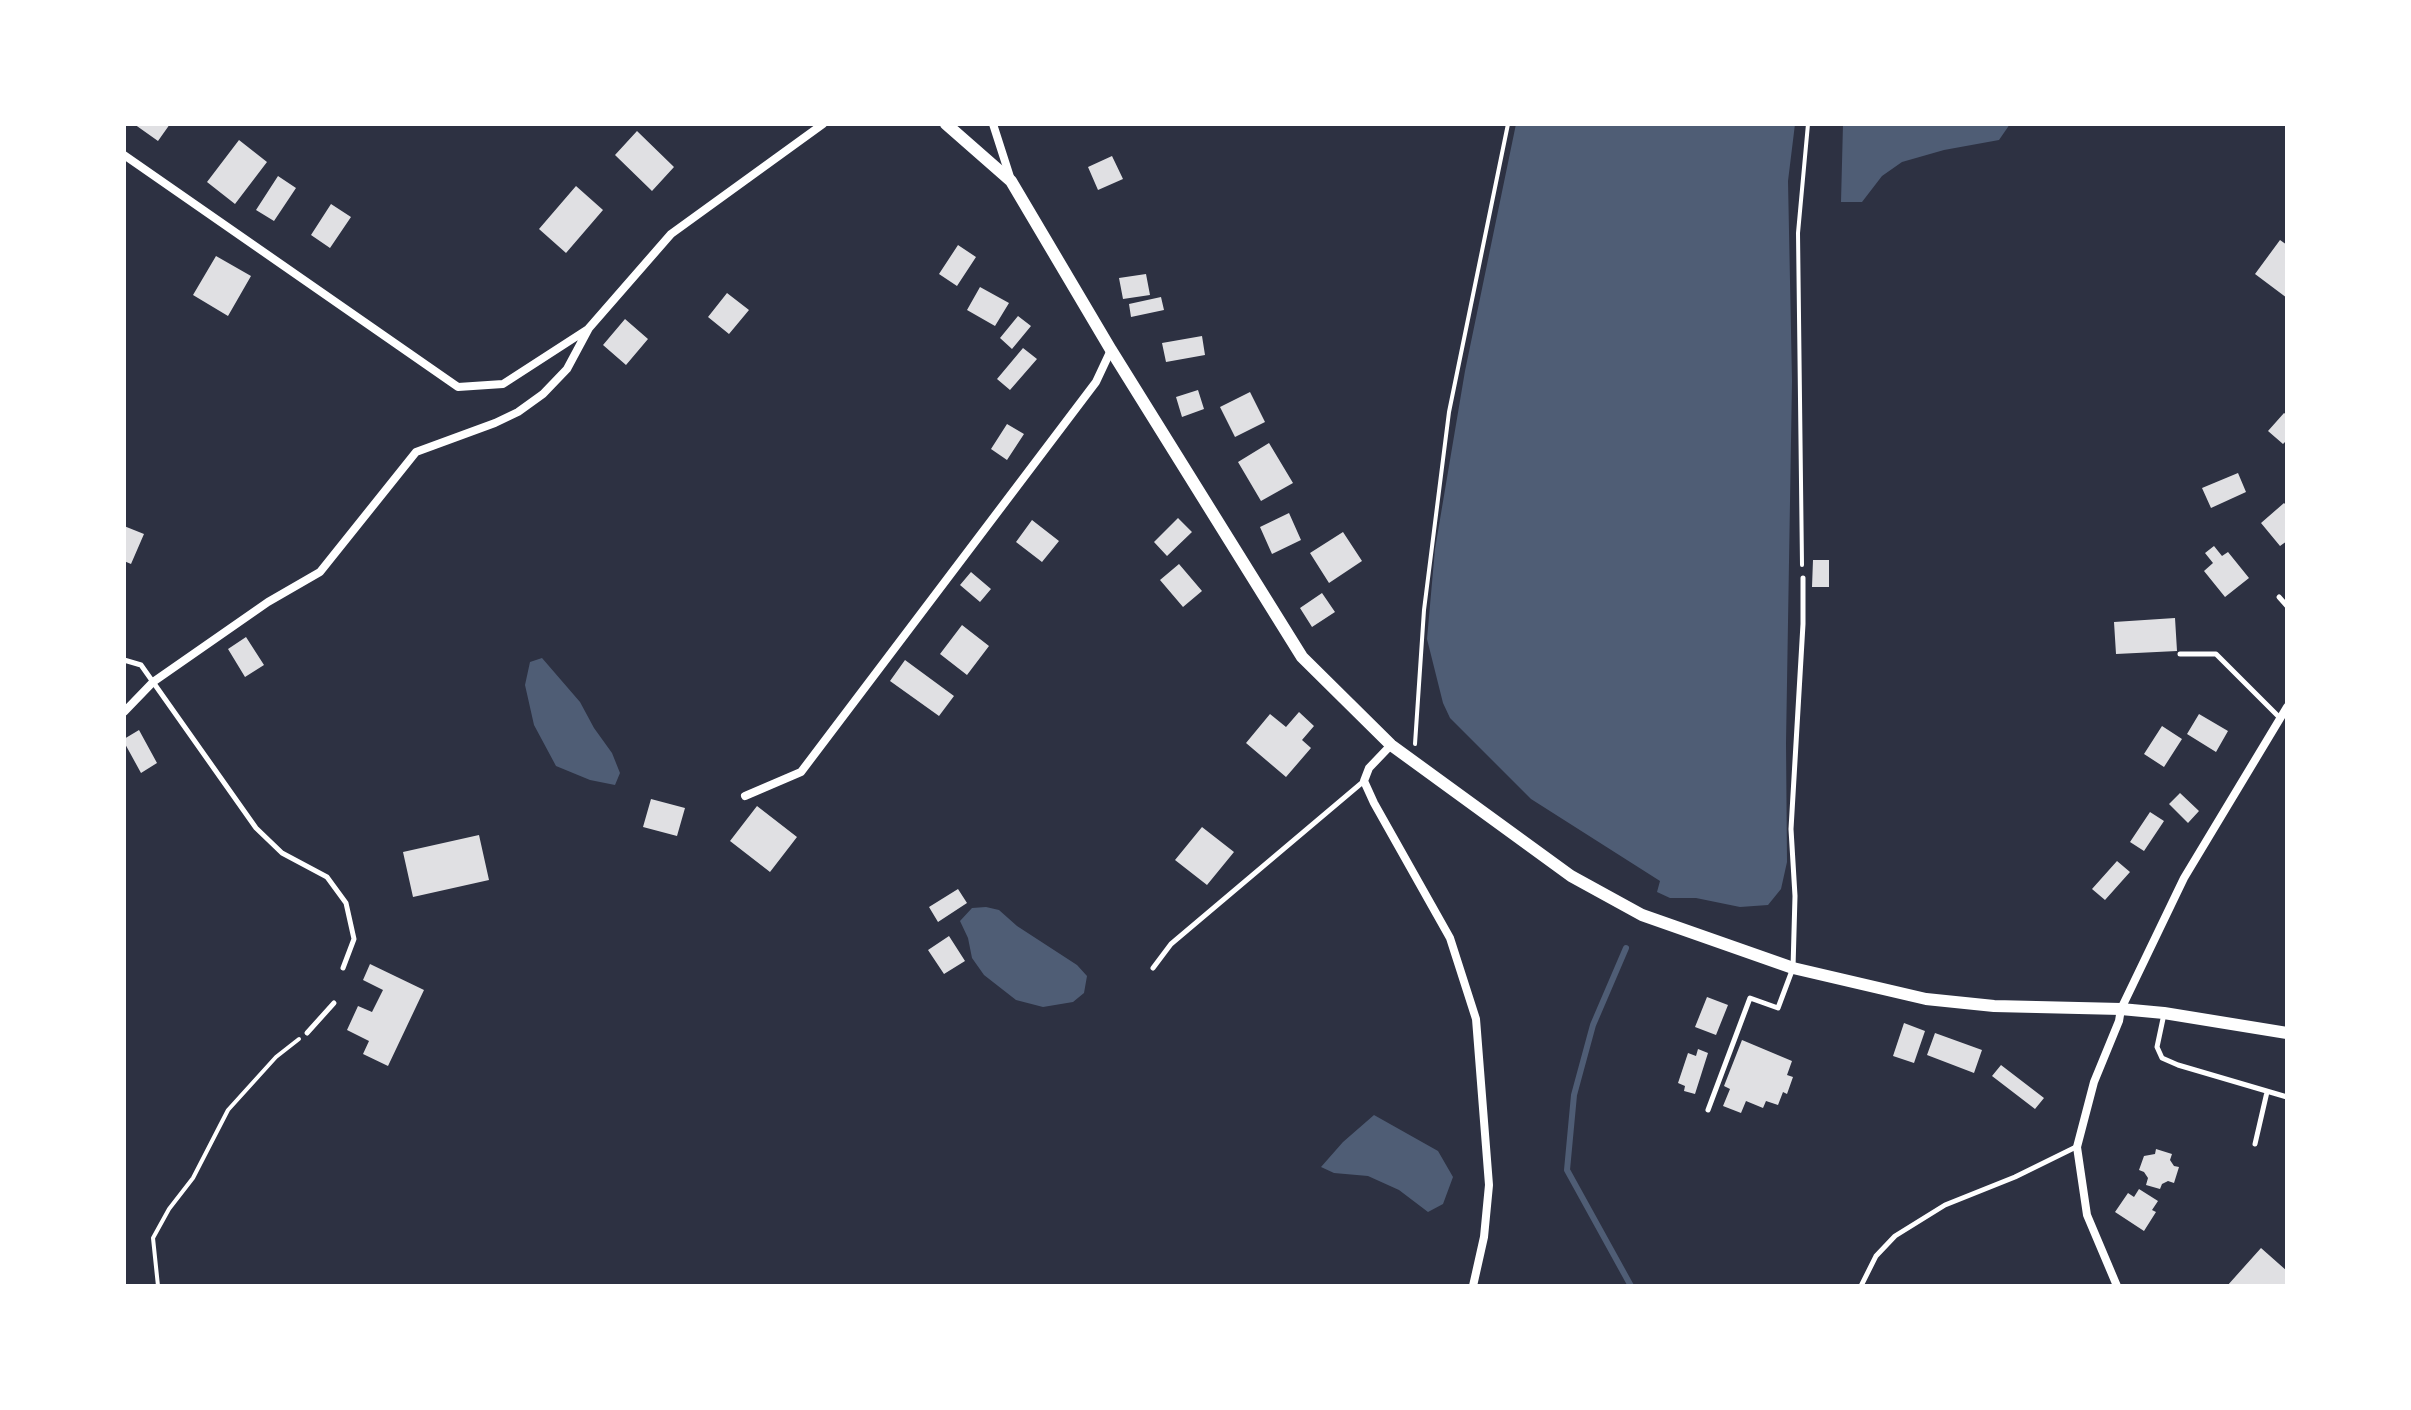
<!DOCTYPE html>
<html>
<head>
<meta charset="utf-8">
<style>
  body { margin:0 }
  #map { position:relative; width:2411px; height:1410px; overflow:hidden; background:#2d3142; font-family:Manrope,sans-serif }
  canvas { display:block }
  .frame { position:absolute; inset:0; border:126px solid #fff; pointer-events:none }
</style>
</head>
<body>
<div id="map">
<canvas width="2411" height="1410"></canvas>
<div class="frame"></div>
</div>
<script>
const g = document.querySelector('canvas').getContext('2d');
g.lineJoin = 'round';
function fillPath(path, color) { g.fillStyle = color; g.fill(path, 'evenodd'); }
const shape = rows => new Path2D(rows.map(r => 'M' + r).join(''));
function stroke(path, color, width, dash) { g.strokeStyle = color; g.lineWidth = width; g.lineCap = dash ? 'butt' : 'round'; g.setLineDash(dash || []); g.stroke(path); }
fillPath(shape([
  [1516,124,1795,124,1788,181,1792,381,1786,743,1787,862,1781,889,1768,905,1740,907,1696,898,1670,898,1657,892,1660,881,1531,799,1450,718,1443,703,1427,639,1435,549,1465,371],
  [1843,124,2010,124,1999,140,1944,150,1902,162,1882,176,1862,202,1841,202],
  [542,658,580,702,594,728,612,753,620,773,615,785,590,780,556,766,534,725,525,685,530,662],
  [986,907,999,910,1017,926,1077,965,1087,976,1084,993,1073,1002,1043,1007,1016,1000,984,975,972,958,968,938,960,921,972,908],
  [1374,1115,1438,1151,1453,1177,1443,1204,1428,1212,1399,1190,1368,1176,1334,1173,1321,1167,1343,1142]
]), '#4f5d75');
stroke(shape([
  [1626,948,1593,1025,1574,1095,1567,1170,1631,1286]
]), '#4f5d75', 6);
fillPath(shape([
  [134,124,170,124,158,141],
  [637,131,674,167,652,191,615,155],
  [239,140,267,162,235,204,207,182],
  [1112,156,1123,179,1098,190,1088,167],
  [278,176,296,188,274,221,256,210],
  [576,186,603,210,566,253,539,229],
  [331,204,351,217,330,248,311,235],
  [2280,240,2287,245,2287,298,2255,274],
  [958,245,976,257,957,286,939,274],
  [216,256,251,276,228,316,193,295],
  [1146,274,1150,295,1123,299,1119,278],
  [980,287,1009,303,995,326,967,310],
  [727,293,749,310,729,334,708,317],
  [1161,297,1164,310,1131,317,1129,304],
  [1018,316,1031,326,1012,349,1000,338],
  [625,319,648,339,626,365,603,345],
  [1202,336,1205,355,1166,362,1162,343],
  [1023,348,1037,359,1010,390,997,379],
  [1198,390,1204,409,1182,417,1176,397],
  [1250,392,1265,422,1235,437,1220,407],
  [2284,413,2287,415,2287,440,2283,444,2268,431],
  [1007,424,1024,434,1007,460,991,449],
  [1269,443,1293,483,1261,501,1238,462],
  [2238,473,2246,492,2211,508,2202,488],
  [2284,503,2287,506,2287,541,2280,546,2261,523],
  [1289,513,1301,540,1272,554,1260,527],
  [1178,518,1192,532,1167,556,1154,542],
  [1032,520,1059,541,1042,562,1016,542],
  [124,526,144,534,131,564,124,561],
  [1343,532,1362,561,1329,583,1310,553],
  [2214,546,2222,556,2228,552,2249,578,2225,597,2204,571,2213,563,2205,553],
  [1813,560,1829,560,1829,587,1812,587],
  [1179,564,1202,591,1183,607,1160,580],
  [971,572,991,589,980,602,960,585],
  [1322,593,1335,612,1312,627,1300,608],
  [2175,618,2177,651,2116,654,2114,622],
  [962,625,989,646,967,675,940,654],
  [246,637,264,665,245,677,228,649],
  [905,660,954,696,939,716,890,681],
  [1299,712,1314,726,1302,740,1311,748,1286,777,1246,743,1270,714,1286,727],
  [2199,714,2228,731,2216,752,2187,734],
  [2162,726,2182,739,2164,767,2144,754],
  [139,730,157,763,141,773,124,742,124,739],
  [2180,793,2199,811,2188,823,2169,804],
  [651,799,685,808,677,836,643,827],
  [757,806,797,837,770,872,730,841],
  [2150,812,2164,821,2144,851,2130,842],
  [1202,827,1234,852,1207,885,1175,860],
  [479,835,489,880,413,897,403,852],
  [2117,861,2130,872,2105,900,2092,889],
  [958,889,967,903,938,922,929,907],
  [949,936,965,961,944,974,928,950],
  [370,964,424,990,388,1066,363,1054,369,1041,347,1030,358,1006,372,1012,383,990,363,980],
  [1707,997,1728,1005,1716,1035,1695,1027],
  [1904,1023,1925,1031,1914,1063,1893,1056],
  [1935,1033,1982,1050,1974,1073,1927,1055],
  [1742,1040,1792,1061,1787,1075,1793,1077,1787,1094,1783,1092,1778,1105,1766,1101,1763,1108,1746,1101,1741,1113,1723,1106,1730,1089,1724,1086],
  [1698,1049,1708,1053,1695,1094,1684,1091,1685,1086,1678,1083,1688,1053,1696,1056],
  [2001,1065,2044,1098,2035,1109,1992,1076],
  [2156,1149,2172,1154,2170,1160,2174,1166,2179,1167,2174,1183,2168,1181,2162,1184,2160,1189,2146,1185,2148,1178,2144,1172,2139,1170,2144,1156,2155,1154],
  [2139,1189,2158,1201,2152,1210,2156,1212,2144,1231,2115,1212,2128,1193,2134,1197],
  [2261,1248,2287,1271,2287,1286,2227,1286]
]), '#e0e0e3');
stroke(shape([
  [1802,565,1798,233,1808,124],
  [1415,744,1424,610,1449,412,1508,124],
  [158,1286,153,1238,169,1209,193,1178,228,1110,276,1057,299,1039]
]), '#fff', 4);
stroke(shape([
  [2279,597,2287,606],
  [2180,654,2216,654,2280,718],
  [124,660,141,665,256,828,282,853,327,877,346,903,354,939,343,968],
  [1153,968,1171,944,1364,781],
  [2164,1014,2157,1047,2162,1058,2178,1065,2287,1097],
  [307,1033,334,1003],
  [1708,1110,1750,998,1778,1008,1793,968,1795,896,1791,829,1803,624,1803,578],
  [2255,1144,2267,1092],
  [1861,1286,1876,1256,1895,1236,1945,1205,2015,1177,2076,1147]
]), '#fff', 5);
stroke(shape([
  [993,124,1011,180],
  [124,155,458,387,503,384,588,329],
  [124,712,153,682,268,602,320,572,416,452,495,423,518,412,543,394,567,369,589,328,671,234,823,124],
  [1391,745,1369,768,1364,781,1374,803,1450,938,1476,1019,1489,1185,1484,1237,1473,1286],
  [745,796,801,772,1096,382,1111,350],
  [2117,1286,2087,1215,2077,1147,2094,1082,2119,1021,2121,1009,2184,878,2287,707]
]), '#fff', 8);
stroke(shape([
  [946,124,1011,181,1111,350,1302,657,1391,745,1571,876,1642,915,1793,968,1926,999,1994,1006,2121,1009,2164,1013,2287,1033]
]), '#fff', 12);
</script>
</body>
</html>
